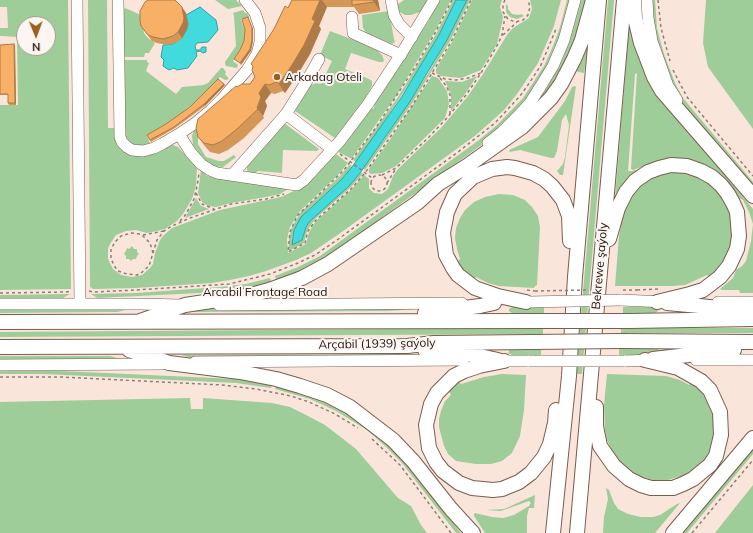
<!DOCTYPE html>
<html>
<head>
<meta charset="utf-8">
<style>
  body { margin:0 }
  #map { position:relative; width:753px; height:533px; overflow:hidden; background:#fae5db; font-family:Mulish,sans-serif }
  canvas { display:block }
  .north { position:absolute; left:16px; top:16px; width:40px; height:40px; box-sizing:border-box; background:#fdf5f2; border:1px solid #a59c98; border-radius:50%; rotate:179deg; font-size:11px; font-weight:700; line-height:16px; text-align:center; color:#221610 }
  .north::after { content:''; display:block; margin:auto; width:14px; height:18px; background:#9b6020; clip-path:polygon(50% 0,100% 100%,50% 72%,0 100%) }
</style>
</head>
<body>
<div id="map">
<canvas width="753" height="533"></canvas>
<div class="north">N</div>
</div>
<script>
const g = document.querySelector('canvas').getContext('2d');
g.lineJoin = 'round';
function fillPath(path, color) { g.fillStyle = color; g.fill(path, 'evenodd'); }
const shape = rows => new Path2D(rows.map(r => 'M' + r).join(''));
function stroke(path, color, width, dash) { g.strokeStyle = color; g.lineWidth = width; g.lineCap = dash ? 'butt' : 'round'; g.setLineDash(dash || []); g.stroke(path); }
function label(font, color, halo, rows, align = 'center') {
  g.font = font + ' Mulish,sans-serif'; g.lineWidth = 4; g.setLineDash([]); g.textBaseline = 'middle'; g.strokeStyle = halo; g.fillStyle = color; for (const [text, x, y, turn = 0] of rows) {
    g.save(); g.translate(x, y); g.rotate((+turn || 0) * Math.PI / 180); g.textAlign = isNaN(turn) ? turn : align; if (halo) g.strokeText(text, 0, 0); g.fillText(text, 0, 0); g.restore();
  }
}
fillPath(shape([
  [0,0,68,0,71,289,0,290,0,105,18,105,17,37,0,36,0,28,8,28,7,7,0,7],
  [24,24,48,24,48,48,24,48],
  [88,0,107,0,108,128,114,128,115,138,123,149,173,145,178,147,197,167,196,186,192,199,183,214,177,221,165,229,157,231,147,233,136,230,126,231,116,235,110,244,108,249,108,259,113,269,121,275,132,277,142,275,150,268,153,264,155,253,160,240,163,236,172,228,220,210,281,197,296,190,332,154,335,156,336,154,348,163,338,175,300,211,290,227,287,239,288,253,306,244,309,232,316,221,352,189,364,175,369,179,369,188,374,193,382,194,388,189,393,176,398,169,441,128,468,96,483,74,507,35,513,28,529,18,532,9,530,0,561,0,554,26,538,63,517,94,504,110,476,135,339,234,311,253,296,260,266,271,249,276,230,280,212,283,136,288,93,289,90,287],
  [215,0,236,0,242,6,228,9],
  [404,0,429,0,420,12,411,15,405,15,398,11,397,5],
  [439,0,451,0,434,33,396,96,352,158,350,158,338,152,371,108,373,109,375,106,373,105,428,22],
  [453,0,456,0,439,35,420,67,380,128,356,162,353,160,398,97,436,34],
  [467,0,470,0,450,41,411,105,365,170,363,169,388,134,429,72,447,40],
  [472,0,502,0,500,7,503,17,502,23,497,44,481,70,461,78,441,76,436,73,436,69,452,42],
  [567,0,572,0,558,47,527,101,484,143,325,259,310,267,276,280,275,276,298,267,320,256,479,140,497,125,523,98,544,66,553,46,560,27],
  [579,0,587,0,584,17,557,83,516,122,531,106],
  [608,0,614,0,582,374,576,374],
  [650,0,655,0,657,28,664,54,675,83,683,98,753,182,753,188,681,101,659,57],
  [706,0,753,0,753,129,708,67,703,43],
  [506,4,508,6,508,9,512,14,518,15,521,14,524,16,517,19,510,17,506,12],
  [125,8,143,16,143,27,144,33,148,38,155,43,149,53,145,53,144,57,123,57,123,11],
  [243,10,245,13,247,13,249,17,241,19,245,32,245,40,240,51,233,61,238,65,237,68,226,66,225,64,225,62,236,46,234,16,233,13],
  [389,11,394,39,395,42,392,44,366,33,363,28,362,15],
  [630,17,665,104,753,209,753,293,740,293,739,290,722,290,720,289,733,278,736,270,742,266,746,261,751,241,753,224,749,212,743,200,739,198,734,190,721,174,712,168,693,161,650,164,633,170,631,169,637,73,635,74,628,171,632,171,648,167,615,198],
  [330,31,375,48,382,55,384,60,383,62,379,62,351,53,345,69,369,79,372,81,372,86,362,103,335,138,295,111,311,85,316,83,321,84,332,61,320,55],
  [589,38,584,73,574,71],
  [123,60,147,60,147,62,149,63,146,71,176,94,182,87,203,85,208,83,221,68,223,68,226,72,225,74,229,79,225,80,220,77,193,104,179,116,147,136,150,143,139,146,135,145,127,140,125,136],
  [432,76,438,78,447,91,449,104,445,118,396,166,382,173,371,174,369,173,369,169,391,138],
  [477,76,465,94,451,111,451,95,445,81,462,82],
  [576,86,563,175,560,175,557,171,563,164,565,157,569,125,566,114,562,120,557,151,554,158,551,158,520,150,510,152,509,150,538,137,565,101,572,87],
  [203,122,198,139,198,144,206,157,219,161,224,161,234,155,236,157,223,167,212,166,203,159,193,145,192,136,194,130],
  [284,123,319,149,317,151,283,150,282,173,258,171,255,173,249,172,247,170,247,166],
  [350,164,352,167,342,179,308,210,294,230,292,240,302,240,306,227,309,222,349,186,361,172,363,174,350,188,315,219,307,231,304,243,289,251,289,239,292,227,301,212,340,176],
  [201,170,207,176,213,177,288,189,280,194,266,197,231,203,216,207,208,206,202,202,198,193],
  [668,173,681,173,695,176,708,183,719,193,729,211,732,220,733,229,731,254,710,280,707,275,685,285,673,286,615,286,619,236,623,212,631,198,640,186,653,178],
  [499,194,513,195,525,200,532,207,538,216,540,227,537,285,535,286,534,288,499,286,488,283,476,277,473,281,456,263,460,259,457,249,455,238,456,228,460,218,465,210,474,202,485,197],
  [196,198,201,206,209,209,185,218],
  [132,246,134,249,137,249,137,252,139,254,137,256,136,259,133,259,131,261,129,259,126,259,126,256,124,254,126,251,127,248,129,249],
  [270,278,271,282,259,285,221,292,97,298,91,294,136,293,220,287,246,284],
  [70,294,63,298,0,299,0,295],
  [655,306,658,309,658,311,655,313,623,313,623,307],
  [434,307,434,308,387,311,190,312,207,309],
  [512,307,544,307,544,313,512,313,509,311,509,309],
  [130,309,117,312,0,313,0,310],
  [543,328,543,334,0,337,0,332],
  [621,328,753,328,753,333,621,333],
  [619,348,656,348,659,350,659,352,656,355,619,355],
  [510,349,541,349,541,355,512,355,508,353],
  [410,354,425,355,195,359,181,355],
  [0,356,110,356,121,359,0,360],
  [0,371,61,371,236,379,272,385,271,388,236,383,43,374,0,374],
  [502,374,526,375,524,410,520,436,512,453,502,461,491,464,476,464,456,461,448,454,444,446,439,427,439,419,441,411,445,401,451,395,448,390,457,379,461,384,484,377],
  [607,374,666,376,680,380,689,385,693,380,706,398,714,418,715,431,712,445,706,459,700,465,685,475,668,480,652,480,642,477,634,474,625,467,618,460,613,453,607,440,605,430,604,405],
  [276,386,324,401,350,415,372,430,405,461,461,533,456,533,402,463,385,446,367,430,336,411,310,399,275,389],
  [190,398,191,409,203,409,203,398,272,403,290,407,308,416,325,425,356,449,398,498,411,506,421,525,427,533,0,533,0,402],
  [753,448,753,454,687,533,682,533],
  [753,485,753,533,715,533,726,519],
  [606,488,609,490,614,503,618,509,628,514,641,517,653,517,660,515,677,504,680,503,655,533,603,533,604,517,608,499],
  [535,495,534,508,529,508,527,516,527,533,485,533,474,516,474,514,475,513,492,517,503,518,514,515,529,506,531,503,529,501,501,511,486,510,504,509]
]), '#9ecd99');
const water = shape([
  [456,0,467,0,447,40,409,103,360,173,349,186,309,222,306,227,302,240,292,245,294,230,301,217,342,179,352,167,401,98,439,35,456,0],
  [200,7,216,20,218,30,208,42,197,43,195,46,196,50,200,50,202,47,206,47,206,52,203,53,200,51,196,52,197,56,188,68,177,70,174,68,169,70,163,66,164,60,161,57,163,45,173,44,182,38,187,29,188,24,186,15,200,7]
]);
fillPath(water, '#41dadd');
stroke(water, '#389fa0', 1);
const minor = shape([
  [77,0,80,304],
  [118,0,120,137,122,142,127,147,132,150,143,151,154,148,162,144,179,134,194,124,210,111,221,100,247,70,257,54,260,42,260,28,255,13,245,0],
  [391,0,394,15,399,24,412,37],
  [647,0,648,18,652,41,668,86,677,100],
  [352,17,353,33,401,55],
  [286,114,332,149],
  [179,134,191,153,201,164,210,170,217,173,297,185,304,180,340,141,368,104,403,51,434,0],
  [488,143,502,132,517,117,530,103,542,84,553,66,564,40,575,0],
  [232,175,286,114,305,84,319,59],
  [621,300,665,302],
  [718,302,753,302],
  [0,304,140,304,180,305],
  [219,305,462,303],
  [696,360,753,360],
  [496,361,529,361],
  [624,361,653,360],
  [195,362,463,360],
  [0,365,163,364]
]);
const major = shape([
  [634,0,635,18,641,43,654,77,662,91,753,196],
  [609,239,618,208,626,192,635,181,648,172,659,168,671,165,687,166,701,171,712,177,721,185,728,194,733,203,737,212,739,236,737,249,729,266,720,277,703,290,690,294,657,302],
  [526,302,498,296,475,288,458,275,453,268,446,255,443,233,447,212,455,194,473,177,492,169,507,167,515,168,533,173,544,179,552,186,563,200,569,216,570,241],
  [667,303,753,311],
  [425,313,480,306,494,303],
  [140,321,185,305,251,295,269,290,302,278,328,264,417,203,438,184,467,166,522,127,551,98,561,84,574,59,582,40,593,0],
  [629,321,753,319],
  [0,322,535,321],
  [621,341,753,342],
  [0,347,407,346,434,343,532,342],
  [129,350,169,363,240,372,276,379,300,386,327,395,350,407,393,440,413,461,451,509,473,533],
  [425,350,475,355,498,360],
  [653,359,734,350],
  [504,361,479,366,464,371,454,376,437,393,431,404,426,425,429,448,436,462,443,471,459,483,472,488,493,490,502,489,519,482,531,473,544,457,550,444,555,423,556,410],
  [596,407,596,426,600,446,614,466,629,479,641,485,651,488,673,488,683,484,693,479,710,465,716,456,721,435,720,412,710,390,701,381,678,368,645,360],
  [553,533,569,376,575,277,599,0],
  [577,533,624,0],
  [673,533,753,438]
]);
stroke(minor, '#7b5d4e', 12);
stroke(major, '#7b5d4e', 16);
stroke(shape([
  [452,0,435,33,417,64,377,126,344,170,297,216,290,232,288,252,305,243,308,231,316,220,351,189,365,173,412,106,429,78,451,42,471,0],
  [505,0,503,4,503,12,508,19,515,22,523,20,528,15,530,7,528,0],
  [658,0,661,28,670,61],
  [503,35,517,22],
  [673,70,687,97,753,176],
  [432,73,445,79,456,80,468,78,481,73],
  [440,78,447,87,450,95,450,115],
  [340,154,372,178],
  '371 183a8 8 0 1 1 16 0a8 8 0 1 1-16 0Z',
  [382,175,396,168,429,137,446,119,466,95,481,73,498,44,502,35,505,16],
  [387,183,395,170],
  [196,193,202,204,214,209],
  [180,221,186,214,194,199,197,186,199,174],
  [143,235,164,231],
  [153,253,150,243,144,237,140,234,131,233,121,236,115,242,111,249,111,259,115,267,118,271,127,274,137,275,141,273,149,266,157,240,164,231,172,226,190,218,231,204,266,199,284,194],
  [527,290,535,291],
  [637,290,660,289],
  [89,291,93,292,136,290,229,284,270,274,298,263,315,255,337,240,458,152,495,123,520,96,530,82,541,65,556,29],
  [0,293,67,292,70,291],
  [0,377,61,377,222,385,256,389,291,396,309,402,335,414,358,428],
  [372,439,400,465,451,533],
  [692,533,753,460]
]), '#8d7d75', 1.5, [3, 3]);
stroke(minor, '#fff', 11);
stroke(major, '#fff', 14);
const minorBridge = shape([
  [530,302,621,300],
  [529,361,624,361]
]);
const majorBridge = shape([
  [535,321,629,321],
  [532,342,621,341]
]);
stroke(minorBridge, '#7b5d4e', 12, []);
stroke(majorBridge, '#7b5d4e', 16, []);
stroke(shape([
  [623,290,637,290],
  [535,291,589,290]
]), '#8d7d75', 1.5, [3, 3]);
stroke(minorBridge, '#fff', 11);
stroke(majorBridge, '#fff', 14);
fillPath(shape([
  [292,0,378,0,380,11,359,14,354,7,327,7,319,26,321,29,310,54,298,74,285,93,283,91,275,94,271,93,265,101,267,106,263,116,264,118,244,138,228,150,219,154,210,152,204,145,198,137,237,87,250,84,255,77,253,66,251,64,288,8],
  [186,13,188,24,187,29,182,38,178,42,168,45,157,43,152,41,141,26],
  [0,45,15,46,16,105,9,105,8,103,8,95,0,95],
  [224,84,225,85,205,106,175,128,151,142,147,135,166,124]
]), '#d49757');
fillPath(shape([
  [320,0,322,0,327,7,319,26,321,29,310,54,298,74,285,93,279,84,312,19],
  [373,0,378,0,380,11,374,2],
  [182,7,186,13,188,24,187,29,182,38,178,32],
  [248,17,253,29,253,41,251,51,241,65,240,63,252,28],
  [14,44,15,46,16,105,15,103],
  [224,84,225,85,205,106,204,104],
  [265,84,271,93,265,101,267,106,263,116,257,108,259,93]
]), '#ad7b47');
const building = shape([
  [148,0,175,0,182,7,184,18,183,23,178,32,173,36,163,39,153,37,148,35,141,26,140,21,140,11,145,2,148,0],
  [292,0,320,0,312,19,315,21,304,45,292,65,279,84,277,82,269,85,265,84,259,93,261,97,257,108,258,109,237,129,222,141,213,145,204,143,198,137,196,128,198,119,236,86,237,87,242,84,250,84,255,77,252,70,253,66,251,64,274,29,285,6,288,8,292,0],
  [352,0,373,0,374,2,352,5,352,0],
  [248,17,252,28,252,40,250,49,240,63,234,59,240,50,244,41,245,30,242,19,248,17],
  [14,44,15,103,8,103,8,94,0,94,0,45,14,44],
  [218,79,224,84,204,104,174,127,150,140,147,135,166,124,190,107,218,79]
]);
fillPath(building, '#f7b065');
stroke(building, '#ad7b47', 1);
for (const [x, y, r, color] of [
  [277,77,4,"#9b6020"]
]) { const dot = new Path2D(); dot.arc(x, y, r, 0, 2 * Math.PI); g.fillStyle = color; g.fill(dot); stroke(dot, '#fdf5f2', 1.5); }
label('12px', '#221610', '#fdf5f2', [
  ["Arkadag Oteli",285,77]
], 'left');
label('12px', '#221610', '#fdf5f2', [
  ["Bekrewe şaýoly",600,266,-85],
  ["Arcabil Frontage Road",265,292],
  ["Arçabil (1939) şaýoly",377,344,-1]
]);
</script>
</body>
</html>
